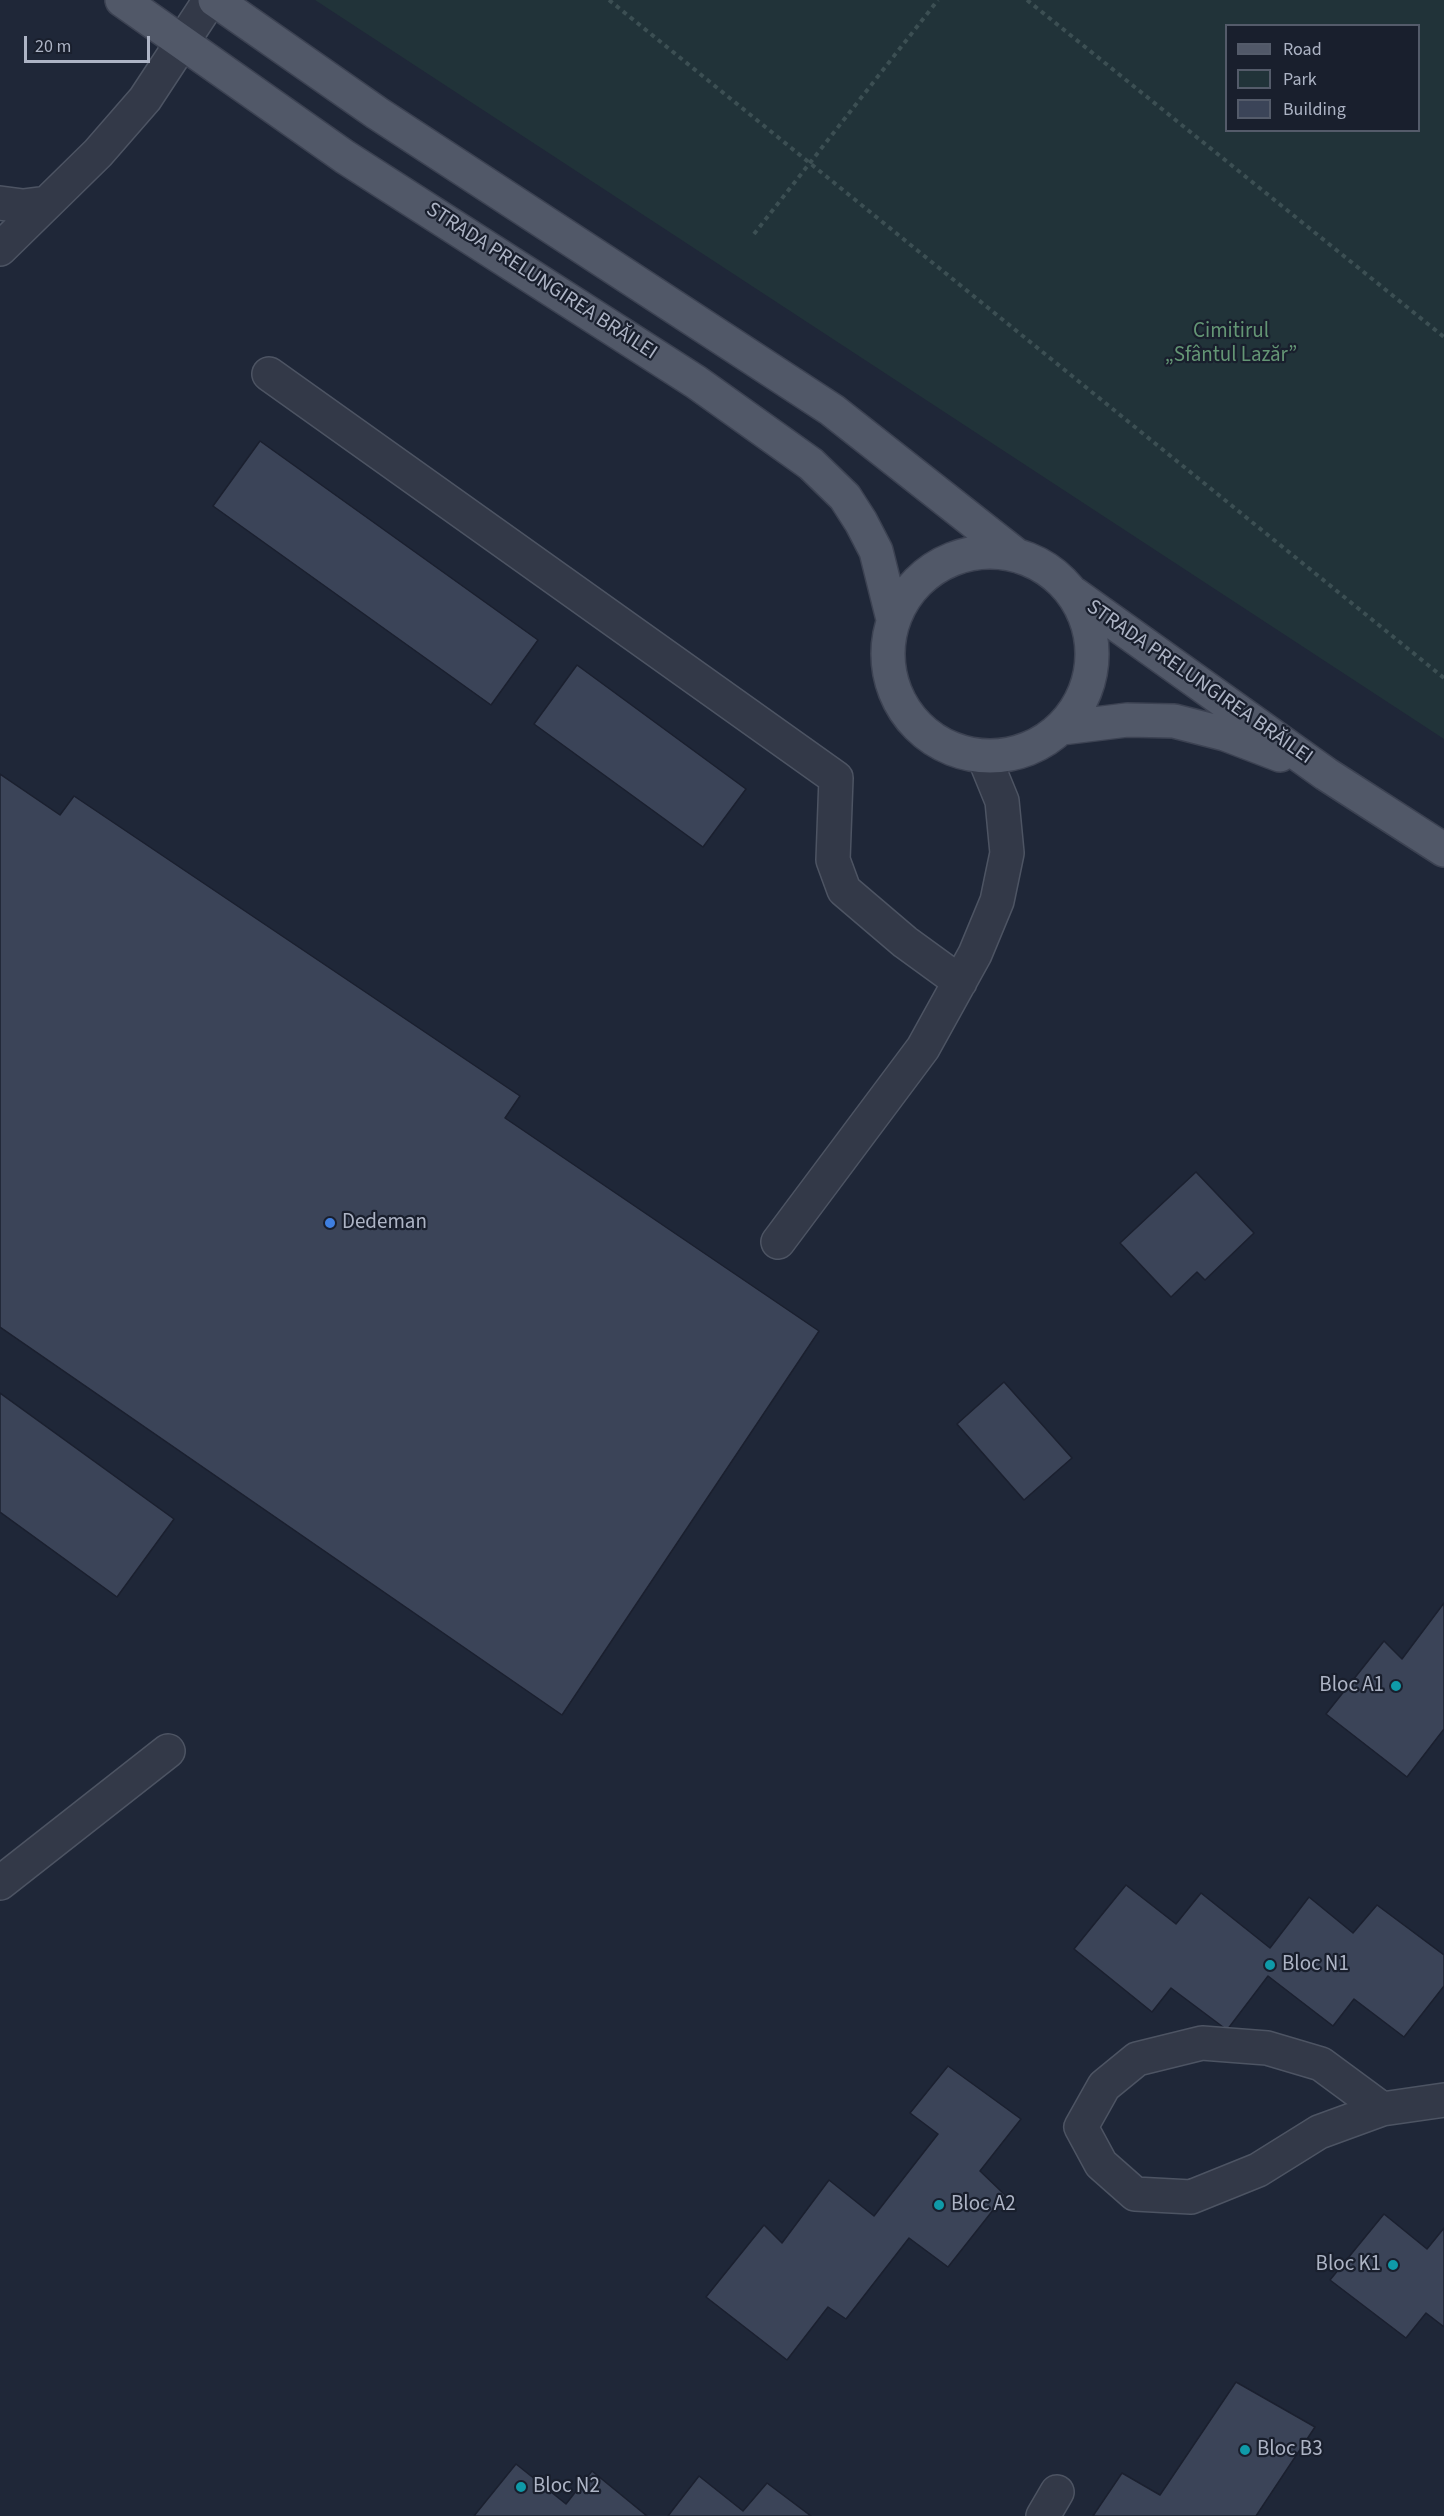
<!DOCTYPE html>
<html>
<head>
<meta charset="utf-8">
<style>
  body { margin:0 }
  #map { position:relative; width:1444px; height:2516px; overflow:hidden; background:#1f2738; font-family:"Source Sans 3",sans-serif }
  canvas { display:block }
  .legend { position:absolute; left:1225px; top:24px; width:195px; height:108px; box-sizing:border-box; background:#191f2d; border:2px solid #545b6a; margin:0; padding:8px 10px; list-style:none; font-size:18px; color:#adb4c5 }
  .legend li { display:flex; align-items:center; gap:12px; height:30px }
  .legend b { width:30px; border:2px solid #545b6a }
  .scale { position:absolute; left:24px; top:36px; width:126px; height:27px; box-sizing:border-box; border:3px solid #adb4c5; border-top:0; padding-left:8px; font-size:18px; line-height:21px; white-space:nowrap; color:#adb4c5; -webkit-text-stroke:4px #191f2d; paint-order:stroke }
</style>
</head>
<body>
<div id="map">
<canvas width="1444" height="2516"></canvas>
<ul class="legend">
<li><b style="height:8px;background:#515868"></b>Road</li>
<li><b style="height:16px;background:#213339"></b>Park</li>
<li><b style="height:16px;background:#3b4458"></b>Building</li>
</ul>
<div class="scale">20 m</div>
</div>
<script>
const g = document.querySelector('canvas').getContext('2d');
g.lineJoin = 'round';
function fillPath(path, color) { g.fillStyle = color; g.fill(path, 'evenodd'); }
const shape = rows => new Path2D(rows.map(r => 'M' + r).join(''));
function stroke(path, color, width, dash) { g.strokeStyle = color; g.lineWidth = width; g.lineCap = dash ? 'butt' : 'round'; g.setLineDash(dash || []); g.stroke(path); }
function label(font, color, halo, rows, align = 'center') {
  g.font = font + ' "Source Sans 3",sans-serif'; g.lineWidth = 4.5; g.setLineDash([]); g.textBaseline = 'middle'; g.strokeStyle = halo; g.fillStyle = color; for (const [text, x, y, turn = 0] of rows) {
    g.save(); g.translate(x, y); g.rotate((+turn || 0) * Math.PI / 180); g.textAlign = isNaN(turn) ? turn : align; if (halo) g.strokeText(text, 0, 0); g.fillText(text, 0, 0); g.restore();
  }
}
fillPath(shape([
  [315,0,1444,0,1444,739],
  [1226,26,1418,26,1418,130,1226,130]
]), '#213339');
const building = shape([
  [260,441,538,640,491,705,213,506,260,441],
  [577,665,746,789,703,847,534,724,577,665],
  [0,774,60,815,74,796,520,1096,505,1118,819,1331,562,1715,0,1327,0,774],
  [1196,1172,1254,1233,1205,1280,1197,1272,1171,1297,1120,1243,1196,1172],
  [1004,1382,1072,1458,1024,1500,957,1424,1004,1382],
  [0,1393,174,1519,117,1597,0,1512,0,1393],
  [1444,1603,1444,1729,1407,1777,1326,1714,1384,1641,1402,1659,1444,1603],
  [1126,1885,1176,1924,1201,1893,1270,1948,1309,1897,1353,1933,1377,1905,1444,1955,1444,1986,1404,2037,1354,1999,1333,2026,1268,1976,1227,2030,1171,1988,1152,2012,1074,1949,1126,1885],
  [948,2066,1021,2119,980,2171,1005,2195,948,2267,909,2238,846,2319,828,2307,787,2360,706,2297,764,2225,782,2243,829,2180,874,2216,938,2134,910,2113,948,2066],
  [1384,2214,1427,2249,1444,2228,1444,2327,1426,2313,1406,2338,1330,2280,1384,2214],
  [1236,2382,1315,2427,1256,2516,1093,2516,1122,2473,1160,2495,1236,2382],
  [516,2464,566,2504,592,2471,647,2516,474,2516,516,2464],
  [699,2476,743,2511,767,2483,811,2516,668,2516,699,2476]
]);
fillPath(building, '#3b4458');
stroke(building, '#1b202f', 1.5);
const minor = shape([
  [0,203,23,206,47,203,98,153,145,99,210,0],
  [0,249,47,203],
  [269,374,836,778,833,860,844,890,905,942,960,982],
  [778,1242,923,1048,975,954,997,901,1007,853,1002,801,984,757],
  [0,1883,168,1751],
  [1382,2109,1321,2064,1267,2048,1202,2043,1137,2059,1104,2086,1081,2127,1101,2164,1135,2194,1191,2197,1258,2170,1319,2132,1382,2109,1444,2100],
  [1043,2516,1057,2492]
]);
const major = shape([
  [122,0,345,157,696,382,811,464,845,497,861,522,876,551,893,619],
  [215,0,377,113,832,410,1016,555],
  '888 654a102 102 0 1 1 204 0a102 102 0 1 1-204 0Z',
  [1074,594,1326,774,1444,850],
  [1062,728,1127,720,1174,721,1225,734,1280,755]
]);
stroke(minor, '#4d5463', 36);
stroke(major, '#3c4252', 36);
stroke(shape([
  [609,0,1444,678],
  [1027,0,1444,337],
  [754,234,938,0]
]), '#3c4f53', 4, [4.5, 4.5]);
stroke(minor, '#333948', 33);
stroke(major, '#515868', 33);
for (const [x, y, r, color] of [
  [330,1223,6,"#3f7fe0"],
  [1396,1686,6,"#0f9aa8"],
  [1270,1965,6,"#0f9aa8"],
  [939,2205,6,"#0f9aa8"],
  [1393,2265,6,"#0f9aa8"],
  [1245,2450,6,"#0f9aa8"],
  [521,2487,6,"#0f9aa8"]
]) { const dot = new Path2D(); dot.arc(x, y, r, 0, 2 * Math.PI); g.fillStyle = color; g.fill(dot); stroke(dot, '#191f2d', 2); }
label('21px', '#adb4c5', '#191f2d', [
  ["STRADA PRELUNGIREA BRĂILEI",541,282,33],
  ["STRADA PRELUNGIREA BRĂILEI",1199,683,35]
]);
label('21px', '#649675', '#191f2d', [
  ["Cimitirul",1231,332],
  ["„Sfântul Lazăr”",1231,356]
]);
label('21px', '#adb4c5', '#191f2d', [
  ["Dedeman",342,1223],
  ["Bloc A1",1384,1686,"right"],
  ["Bloc N1",1282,1965],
  ["Bloc A2",951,2205],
  ["Bloc K1",1381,2265,"right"],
  ["Bloc B3",1257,2450],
  ["Bloc N2",533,2487]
], 'left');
</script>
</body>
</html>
